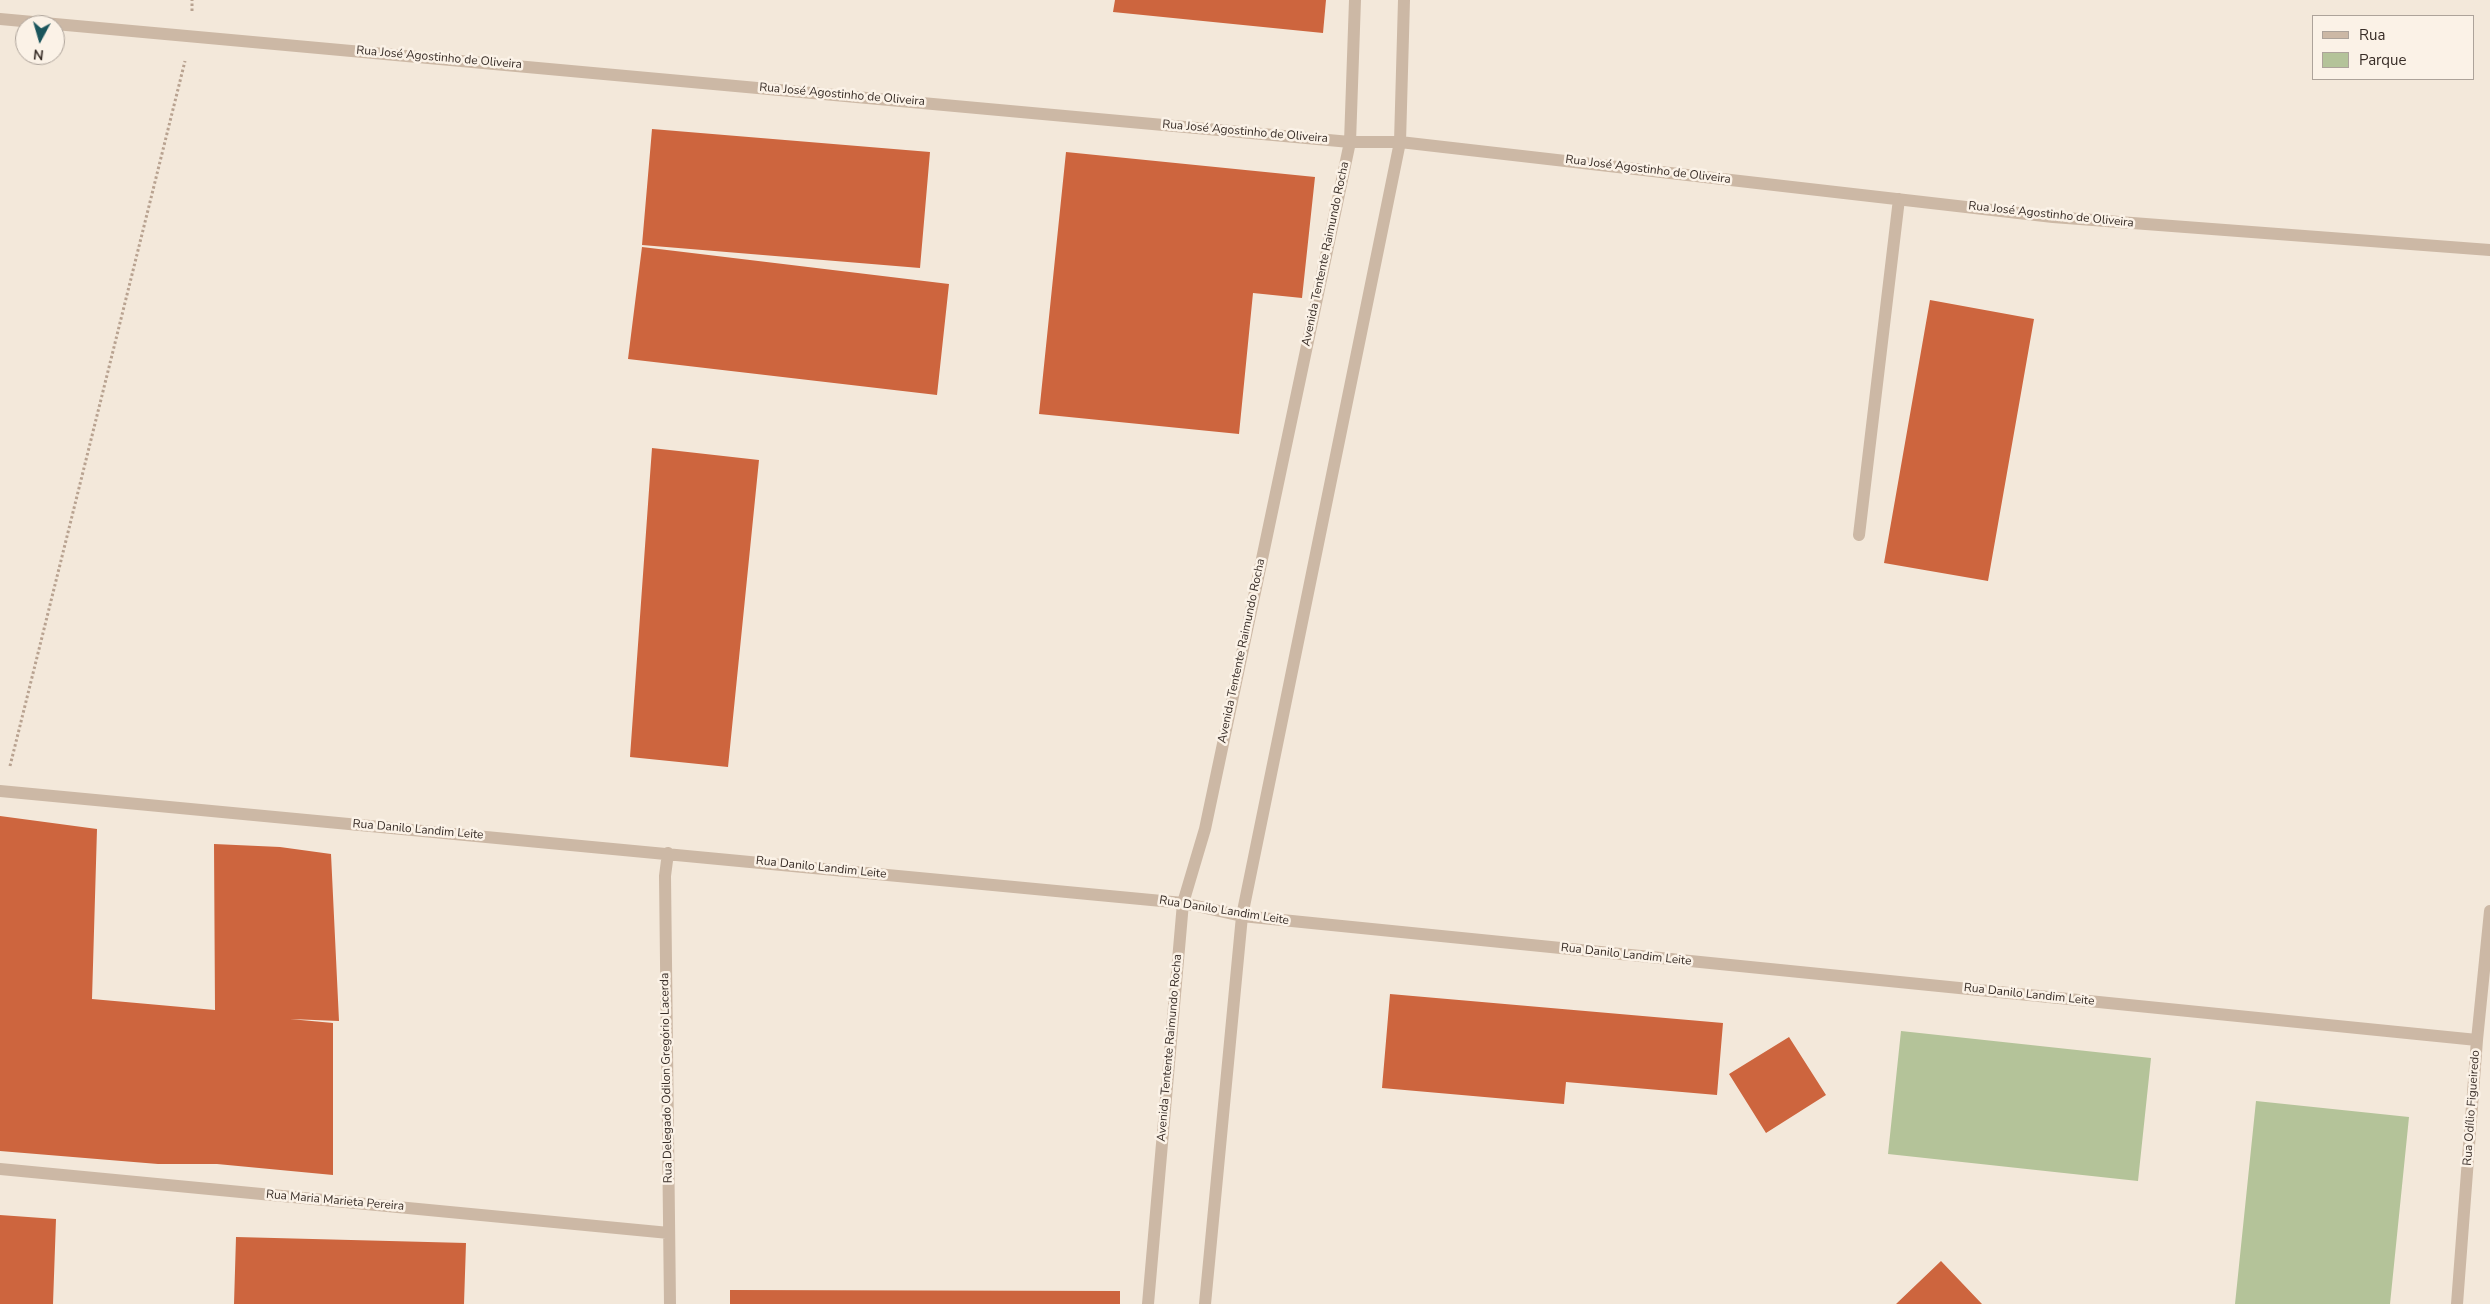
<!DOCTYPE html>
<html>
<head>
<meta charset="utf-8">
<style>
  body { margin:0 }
  #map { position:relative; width:2490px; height:1304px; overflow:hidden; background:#f3e8da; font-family:"Nunito Sans",sans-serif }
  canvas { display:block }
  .legend { position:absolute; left:2312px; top:15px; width:162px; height:65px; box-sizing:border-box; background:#fbf2e7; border:1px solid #ada39a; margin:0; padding:6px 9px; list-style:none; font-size:15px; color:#382d27 }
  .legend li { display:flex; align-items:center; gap:10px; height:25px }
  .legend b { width:25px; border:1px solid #ada39a }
  .north { position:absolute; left:15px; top:15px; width:50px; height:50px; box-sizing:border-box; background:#fbf2e7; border:1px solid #ada39a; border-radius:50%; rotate:186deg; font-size:14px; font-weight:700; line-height:20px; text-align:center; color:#382d27 }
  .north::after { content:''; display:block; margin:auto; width:18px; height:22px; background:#1a555c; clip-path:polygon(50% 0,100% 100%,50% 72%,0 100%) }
</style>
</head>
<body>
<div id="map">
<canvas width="2490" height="1304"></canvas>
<ul class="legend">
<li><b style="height:6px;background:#ccb8a5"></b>Rua</li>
<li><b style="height:14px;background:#b4c399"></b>Parque</li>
</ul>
<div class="north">N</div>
</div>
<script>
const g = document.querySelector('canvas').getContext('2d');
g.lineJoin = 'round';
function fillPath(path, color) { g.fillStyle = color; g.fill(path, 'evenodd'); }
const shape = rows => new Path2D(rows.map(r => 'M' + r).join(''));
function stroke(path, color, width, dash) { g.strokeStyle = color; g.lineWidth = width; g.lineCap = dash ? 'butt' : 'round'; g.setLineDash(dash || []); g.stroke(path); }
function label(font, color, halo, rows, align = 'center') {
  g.font = font + ' "Nunito Sans",sans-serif'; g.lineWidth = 5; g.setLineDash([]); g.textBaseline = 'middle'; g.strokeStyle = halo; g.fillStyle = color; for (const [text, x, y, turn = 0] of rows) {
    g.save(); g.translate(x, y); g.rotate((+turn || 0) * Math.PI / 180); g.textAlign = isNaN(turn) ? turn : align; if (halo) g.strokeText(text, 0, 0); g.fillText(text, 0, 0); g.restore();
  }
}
fillPath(shape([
  [1901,1031,2151,1058,2138,1181,1888,1154],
  [2256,1101,2409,1117,2390,1304,2235,1304]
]), '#b4c399');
fillPath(shape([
  [1115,0,1326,0,1323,33,1113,12],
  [652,129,930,152,920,268,642,245],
  [1066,152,1315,177,1302,298,1253,293,1239,434,1039,414],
  [642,247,949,284,937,395,628,359],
  [1930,300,2034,319,1988,581,1884,563],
  [652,448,759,460,728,767,630,757],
  [0,816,97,829,92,999,215,1010,214,844,280,847,331,854,339,1021,290,1019,333,1023,333,1175,217,1164,158,1164,0,1151],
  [1390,994,1723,1023,1717,1095,1566,1082,1564,1104,1382,1088],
  [1789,1037,1826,1095,1766,1133,1729,1074],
  [0,1215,56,1219,53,1304,0,1304],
  [236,1237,466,1243,464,1304,234,1304],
  [1941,1261,1982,1304,1896,1304],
  [730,1290,1120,1291,1120,1304,730,1304]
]), '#cd653e');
stroke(shape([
  [192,11,192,0],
  [10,766,185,61]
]), '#b8a290', 3, [2.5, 2.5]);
stroke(shape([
  [0,19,1350,142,1400,142,2053,217,2490,250],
  [1859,535,1899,199],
  [0,791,1183,903,1242,916,2477,1040],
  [668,853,665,876,670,1304],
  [0,1169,669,1233],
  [1148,1304,1183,903,1205,829,1350,142,1355,0],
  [1205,1304,1242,916,1400,142,1404,0],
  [2457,1304,2477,1040,2490,911]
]), '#ccb8a5', 12);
label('12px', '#382d27', '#fbf2e7', [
  ["Rua José Agostinho de Oliveira",439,58,5],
  ["Rua José Agostinho de Oliveira",842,95,5],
  ["Rua José Agostinho de Oliveira",1245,132,5],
  ["Rua José Agostinho de Oliveira",1648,170,7],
  ["Rua José Agostinho de Oliveira",2051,215,6],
  ["Avenida Tentente Raimundo Rocha",1326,254,-78],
  ["Avenida Tentente Raimundo Rocha",1242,651,-78],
  ["Rua Danilo Landim Leite",418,830,5],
  ["Rua Danilo Landim Leite",821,868,6],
  ["Rua Danilo Landim Leite",1224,911,9],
  ["Rua Danilo Landim Leite",1626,955,6],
  ["Rua Danilo Landim Leite",2029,995,6],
  ["Avenida Tentente Raimundo Rocha",1170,1048,-85],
  ["Rua Delegado Odilon Gregório Lacerda",667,1078,-91],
  ["Rua Odílio Figueiredo",2472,1108,-86],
  ["Rua Maria Marieta Pereira",335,1201,5]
]);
</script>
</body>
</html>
